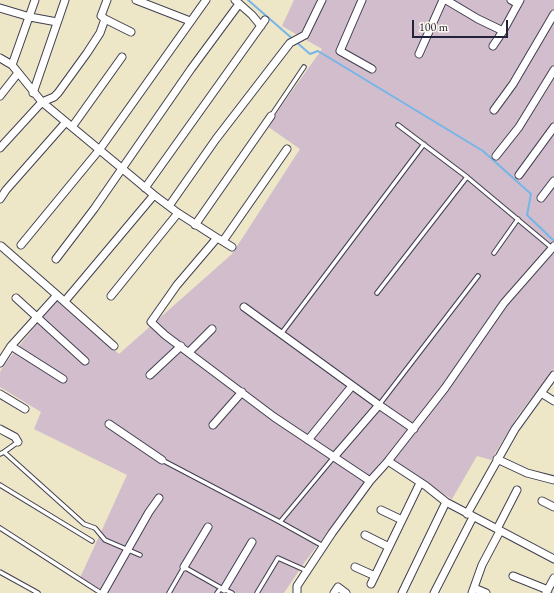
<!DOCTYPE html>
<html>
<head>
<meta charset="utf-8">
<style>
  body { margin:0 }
  #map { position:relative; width:554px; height:593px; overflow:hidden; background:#ede6c7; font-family:"EB Garamond",serif }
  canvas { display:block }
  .scale { position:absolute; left:412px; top:20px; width:96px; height:18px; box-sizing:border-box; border:2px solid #22223b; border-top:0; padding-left:5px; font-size:12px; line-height:14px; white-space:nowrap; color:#22223b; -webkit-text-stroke:3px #fbf7ec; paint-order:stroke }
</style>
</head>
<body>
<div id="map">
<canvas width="554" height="593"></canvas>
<div class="scale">100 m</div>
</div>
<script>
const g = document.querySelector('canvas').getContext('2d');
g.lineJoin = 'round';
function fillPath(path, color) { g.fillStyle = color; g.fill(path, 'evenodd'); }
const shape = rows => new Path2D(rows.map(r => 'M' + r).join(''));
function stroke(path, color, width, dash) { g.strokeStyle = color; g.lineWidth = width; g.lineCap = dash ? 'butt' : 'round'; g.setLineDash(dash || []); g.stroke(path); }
fillPath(shape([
  [294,0,554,0,554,368,517,417,491,460,477,456,452,499,382,460,304,563,284,593,106,593,80,578,127,475,34,429,41,412,0,387,0,372,4,365,56,300,119,354,232,254,300,149,267,126,322,49,282,26]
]), '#d1bdcc');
stroke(shape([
  [248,0,310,54,318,51,483,151,531,194,527,215,554,241]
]), '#75b5e9', 2);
const service = shape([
  [271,116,304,67],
  [398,125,467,177,552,248],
  [494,253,518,219],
  [377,293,467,177],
  [281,334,424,144],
  [379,405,478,276],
  [4,452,18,442],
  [0,454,4,452,84,524,95,528,105,540,140,555],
  [162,460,280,522,323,546],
  [0,485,92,541],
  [280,522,334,457],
  [0,528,101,593],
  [0,572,38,593],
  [169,593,184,567,221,588],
  [217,593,221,588,232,593],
  [257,593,278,558,307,571]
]);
const minor = shape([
  [107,0,101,16,105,19,131,32],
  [136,0,190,21],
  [235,0,252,15,261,26],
  [362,0,340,51,372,69],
  [446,0,478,19,503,31,520,0],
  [511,0,518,4],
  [0,8,30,17,57,22],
  [493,46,503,31],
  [419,54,443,0],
  [0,58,12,65,42,102,66,122,6,190,0,199],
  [12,65,35,0],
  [33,93,65,0],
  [0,96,18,73],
  [494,110,513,84,554,14],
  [66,122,154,195,178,213,217,238,177,285,151,322,165,335,274,417,370,481],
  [72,127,122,57],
  [0,148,42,102,54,97,58,93,87,53,100,33,105,19],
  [496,156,519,127,554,70],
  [519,175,554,127],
  [145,188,265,20],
  [541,198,554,181],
  [169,206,216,139,290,43,305,35,322,0],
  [195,225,271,116],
  [219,239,232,247],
  [223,241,287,149],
  [21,245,100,149,206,0],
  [1,246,57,295,114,346],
  [56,259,94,209,191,69,239,4],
  [111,296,178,213],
  [16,298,85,361],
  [65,301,154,195],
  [244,307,379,405,414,429],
  [11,346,63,379],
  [189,352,212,329],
  [0,363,11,346,57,295],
  [150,375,181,346],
  [541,393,554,401],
  [0,394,25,409],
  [109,424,162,460],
  [213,425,242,392],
  [0,429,15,437,18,442],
  [308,440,352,386],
  [334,457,379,405],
  [497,459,527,473,554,480],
  [388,461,426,486,446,502,554,559],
  [542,501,554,507],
  [381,510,402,520],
  [467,514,515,429,554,375],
  [497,529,517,490],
  [365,535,389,547],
  [184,567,208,527],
  [355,567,375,576],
  [513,576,548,590],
  [371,584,420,483],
  [474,588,486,593],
  [224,589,252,542],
  [103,593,149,512,159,498],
  [297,593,297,586,332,533,370,481,388,461,445,388,504,303,554,246],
  [334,593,338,587,346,593],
  [402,593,446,502],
  [434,593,473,517],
  [472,593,482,565,500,531],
  [546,593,554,578]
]);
stroke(service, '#403f50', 5.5);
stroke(minor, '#403f50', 9);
stroke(service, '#fff', 3.5);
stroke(minor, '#fff', 7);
</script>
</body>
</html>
